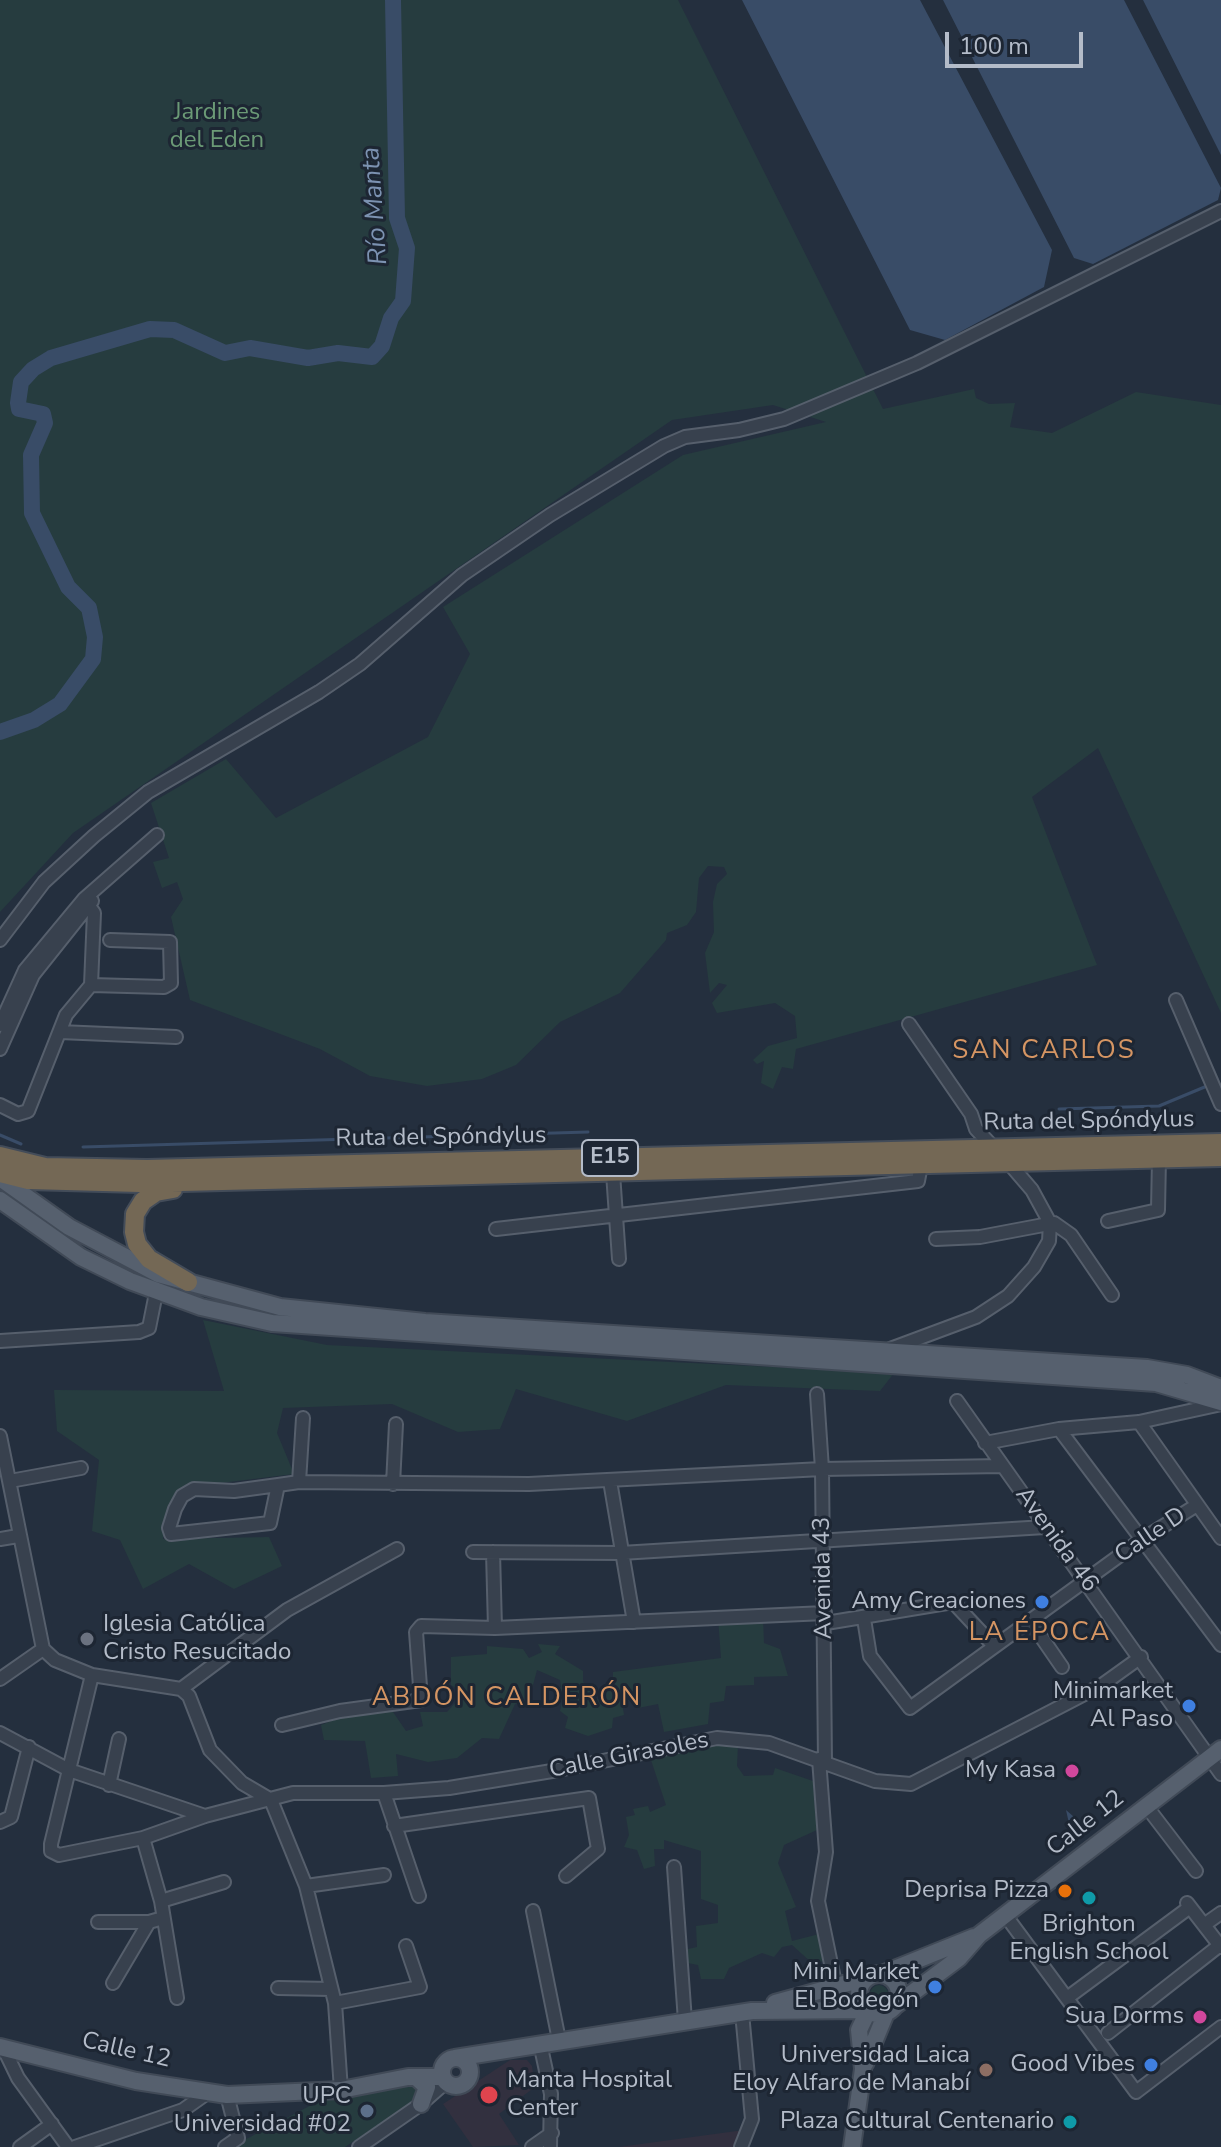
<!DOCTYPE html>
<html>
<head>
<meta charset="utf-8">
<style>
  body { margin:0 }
  #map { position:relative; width:1221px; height:2147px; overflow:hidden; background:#242f3e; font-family:"Nunito Sans",sans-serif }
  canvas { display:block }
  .scale { position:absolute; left:945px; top:32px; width:138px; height:36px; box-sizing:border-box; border:4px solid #b4bcc9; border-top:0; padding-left:10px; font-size:24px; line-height:28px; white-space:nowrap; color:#b4bcc9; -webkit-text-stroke:6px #1d2633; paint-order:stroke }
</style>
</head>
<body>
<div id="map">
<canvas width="1221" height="2147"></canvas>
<div class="scale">100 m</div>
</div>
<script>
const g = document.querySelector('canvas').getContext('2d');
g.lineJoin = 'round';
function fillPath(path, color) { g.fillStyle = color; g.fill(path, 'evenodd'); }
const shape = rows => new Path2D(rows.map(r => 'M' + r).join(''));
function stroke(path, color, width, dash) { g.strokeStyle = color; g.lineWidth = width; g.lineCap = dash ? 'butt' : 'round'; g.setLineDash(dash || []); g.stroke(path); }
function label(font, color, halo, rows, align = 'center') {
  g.font = font + ' "Nunito Sans",sans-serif'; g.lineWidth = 6; g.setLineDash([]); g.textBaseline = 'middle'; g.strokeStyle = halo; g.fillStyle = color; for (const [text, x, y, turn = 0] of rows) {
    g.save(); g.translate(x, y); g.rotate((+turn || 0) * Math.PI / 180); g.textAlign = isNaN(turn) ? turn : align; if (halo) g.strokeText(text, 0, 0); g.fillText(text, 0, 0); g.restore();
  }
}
fillPath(shape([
  [510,2060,527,2060,532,2066,535,2087,499,2114,519,2145,473,2147,443,2104],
  [744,2130,734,2147,619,2147]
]), '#32303f');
fillPath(shape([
  [0,0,678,0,883,409,974,389,976,398,989,404,1015,403,1010,427,1052,433,1136,392,1221,405,1221,1013,1098,748,1032,797,1097,965,796,1049,793,1069,782,1067,773,1089,761,1083,764,1061,757,1064,753,1060,768,1046,797,1038,795,1016,775,1003,717,1013,712,1003,727,985,719,983,710,993,705,953,714,932,713,902,717,884,727,874,724,867,708,866,699,878,696,912,687,925,667,933,666,940,620,993,560,1022,516,1065,482,1079,427,1086,370,1076,320,1049,190,1000,171,917,183,899,177,882,162,888,153,862,169,858,151,803,226,759,276,818,428,737,470,654,443,607,683,455,826,422,773,405,672,420,73,833,0,912],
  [203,1320,327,1345,894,1373,880,1391,726,1385,627,1421,516,1389,500,1429,458,1432,392,1404,283,1408,277,1433,294,1474,188,1487,171,1501,163,1539,269,1537,282,1566,234,1589,189,1564,143,1589,120,1540,92,1531,99,1460,57,1431,54,1390,224,1391],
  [763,1617,764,1643,780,1649,788,1676,754,1677,754,1685,726,1686,724,1701,710,1703,708,1724,664,1732,658,1704,638,1708,636,1699,622,1702,624,1715,613,1718,612,1728,588,1736,565,1728,568,1717,560,1711,562,1702,557,1690,561,1687,560,1680,537,1670,529,1700,515,1704,499,1739,482,1738,457,1758,428,1762,396,1754,398,1776,371,1778,365,1741,324,1740,321,1725,359,1710,393,1712,406,1731,423,1726,420,1712,447,1712,464,1693,451,1685,451,1657,487,1654,487,1646,523,1649,529,1658,542,1652,538,1644,560,1646,555,1654,583,1671,583,1682,594,1688,586,1695,593,1703,613,1686,613,1672,721,1658,718,1618],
  [710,1745,738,1745,737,1766,744,1776,773,1775,775,1768,813,1781,817,1830,784,1845,778,1863,796,1907,785,1911,792,1941,819,1934,825,1961,812,1963,792,1945,782,1947,774,1957,762,1953,729,1968,724,1979,701,1979,698,1965,688,1963,688,1949,697,1947,696,1926,718,1923,718,1905,701,1899,701,1851,664,1840,664,1849,654,1849,655,1866,644,1869,637,1850,624,1847,629,1835,626,1817,635,1815,633,1809,648,1806,650,1812,666,1805,650,1757],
  '870 1994a9 9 0 1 1 18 0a9 9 0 1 1-18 0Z',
  [413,2082,418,2086,417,2099,345,2147,231,2147,321,2100]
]), '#263c3f');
fillPath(shape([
  [742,0,920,0,1052,250,1044,287,945,340,910,330],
  [943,0,1124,0,1221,188,1218,200,1093,264,1074,258],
  [1143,0,1221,0,1221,155],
  [1066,1810,1081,1823,1080,1834,1070,1828]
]), '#394c67');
stroke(shape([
  [1059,1109,1159,1106,1207,1086],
  [0,1135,21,1144],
  [83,1147,588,1132]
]), '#394c67', 3);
stroke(shape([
  [0,732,34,720,60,704,93,659,95,637,89,608,68,587,32,513,31,455,45,423,43,414,19,409,18,403,21,382,33,369,51,358,150,329,174,330,225,353,250,348,308,358,338,353,372,357,382,346,391,318,403,301,407,248,397,218,393,0]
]), '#394c67', 16);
const minor = shape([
  [0,940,44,882,94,836,148,792,319,692,360,664,462,575,550,515,664,446,685,437,739,430,784,419,917,363,1221,211],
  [91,985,164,987,171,983,170,942,110,940],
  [1176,1000,1221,1104],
  [909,1024,971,1114,976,1129,994,1148],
  [0,1025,25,970,84,899,157,835],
  [60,1032,176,1037],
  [0,1049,33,975,92,901],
  [0,1105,18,1114,28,1111,66,1015,91,985,94,913,84,899],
  [613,1173,619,1259],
  [1108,1221,1158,1210,1159,1158],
  [496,1229,918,1181,921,1165],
  [936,1239,980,1237,1054,1223,1071,1235,1112,1295],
  [0,1341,139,1332,149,1328,156,1293],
  [890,1349,976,1317,1008,1296,1034,1267,1049,1241,1050,1223,1032,1190,1008,1162],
  [817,1394,822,1469,825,1762],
  [957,1401,1221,1774],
  [1139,1422,1221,1538],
  [1059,1429,1221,1645],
  [0,1436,43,1649,55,1660,92,1675,181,1689,189,1696,210,1750,242,1783,271,1800,306,1886,335,2003,341,2090],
  [985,1443,1059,1429,1139,1422,1221,1404],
  [10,1481,81,1468],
  [610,1481,634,1622],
  [299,1482,303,1418],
  [393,1484,396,1424],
  [278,1485,270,1523,171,1534,169,1528,175,1509,182,1496,194,1489,234,1491,278,1485,299,1482,529,1484,822,1469,1002,1466],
  [0,1539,18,1536],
  [473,1552,621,1553,1045,1527],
  [493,1552,495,1628],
  [864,1619,870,1656,910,1708,1141,1540,1197,1505],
  [1031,1622,1062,1667],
  [826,1623,953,1602,994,1646],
  [92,1675,51,1844,51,1851,59,1855,143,1838,205,1816,293,1793,384,1793,449,1788,558,1770,717,1738,769,1743,875,1781,911,1784,1102,1685,1141,1657],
  [0,1679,43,1649],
  [181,1689,287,1610,397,1549],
  [282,1725,340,1711,421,1700,416,1632,421,1626,495,1628,825,1613],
  [0,1733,69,1770,205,1816],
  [819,1759,826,1852,818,1901,836,1988],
  [109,1785,119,1739],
  [384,1793,419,1896],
  [1147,1807,1196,1871],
  [0,1822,11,1817,29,1747],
  [394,1826,589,1798,598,1849,566,1876],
  [143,1838,161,1901,177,1998],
  [674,1867,685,2021],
  [306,1886,384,1875],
  [161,1901,224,1882],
  [1187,1903,1221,1947],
  [533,1911,559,2040],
  [1006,1916,1136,2092,1221,2027],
  [98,1922,149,1922],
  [1204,1925,1221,1913],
  [113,1983,149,1922,163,1918],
  [278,1988,331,1989],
  [1067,1998,1190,1907],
  [335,2003,420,1987,406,1946],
  [1108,2033,1220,1945],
  [540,2043,551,2094,550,2147],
  [3,2047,18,2078,68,2147],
  [20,2147,52,2124],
  [75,2147,183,2110,207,2093],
  [225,2147,238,2138,227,2095],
  [359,2147,421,2104,446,2082],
  [532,2147,552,2133],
  [741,2147,752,2119,742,2013]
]);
const major = shape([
  [0,1178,69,1227,158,1274,280,1307,425,1322,1147,1368,1187,1375,1221,1388],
  [0,1200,81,1257,130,1281,201,1307,272,1323,1156,1383,1221,1402],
  '859 1994a20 20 0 1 1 40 0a20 20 0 1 1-40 0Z',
  [882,1974,974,1937],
  [775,2003,866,1978],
  [895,2006,959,1958,979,1935,1221,1749],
  [0,2047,136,2081,227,2095,341,2090,408,2077,443,2077],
  '442 2072a14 14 0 1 1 28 0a14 14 0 1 1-28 0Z',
  [455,2058,752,2011,866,2010],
  [865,2064,886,2013],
  [416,2077,427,2087,421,2104],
  [852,2147,863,2069,859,2030,868,2011]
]);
const highway = shape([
  [0,1156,45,1167,147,1169,1221,1143],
  [0,1173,28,1180,140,1183,1221,1157],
  [173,1189,156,1192,143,1201,135,1214,134,1232,137,1244,149,1259,188,1282]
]);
stroke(minor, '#565f6c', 16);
stroke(major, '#414a57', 20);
stroke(highway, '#434c59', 22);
stroke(minor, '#38414e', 12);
stroke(major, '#56606e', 16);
stroke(highway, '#746855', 18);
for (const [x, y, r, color] of [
  [1042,1602,8,"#3f7fe0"],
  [87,1639,8,"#6b7280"],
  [1189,1706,8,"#3f7fe0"],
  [1072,1771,8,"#d1479c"],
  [1065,1891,8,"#e8710a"],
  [1089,1898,8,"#0f9aa8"],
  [935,1987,8,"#3f7fe0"],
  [1200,2017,8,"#d1479c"],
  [1151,2065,8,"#3f7fe0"],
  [986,2070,8,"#8d6e63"],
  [489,2095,10,"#e0444e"],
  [367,2111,8,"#5c6f8a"],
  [1070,2122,8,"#0f9aa8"]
]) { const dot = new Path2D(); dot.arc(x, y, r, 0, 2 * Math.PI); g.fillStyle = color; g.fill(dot); stroke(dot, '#1d2633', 3); }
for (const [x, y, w] of [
  [610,1158,56]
]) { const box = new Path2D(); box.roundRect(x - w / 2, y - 18, w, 36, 6); g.fillStyle = '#1d2633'; g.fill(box); stroke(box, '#b4bcc9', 2); }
label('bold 22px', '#b4bcc9', null, [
  ["E15",610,1158]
]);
label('24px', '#6b9a76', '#1d2633', [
  ["Jardines",217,113],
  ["del Eden",217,141]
]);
label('24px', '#b4bcc9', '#1d2633', [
  ["Ruta del Spóndylus",1089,1122,-1],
  ["Ruta del Spóndylus",441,1138,-1],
  ["Calle D",1151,1536,-34],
  ["Avenida 46",1056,1540,54],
  ["Avenida 43",824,1578,-91],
  ["Calle Girasoles",629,1756,-11],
  ["Calle 12",1086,1824,-38],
  ["Calle 12",126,2051,13]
]);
label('24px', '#b4bcc9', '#1d2633', [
  ["Amy Creaciones",1026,1602],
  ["Iglesia Católica",103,1625,"left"],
  ["Cristo Resucitado",103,1653,"left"],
  ["Minimarket",1173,1692],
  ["Al Paso",1173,1720],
  ["My Kasa",1056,1771],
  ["Deprisa Pizza",1049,1891],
  ["Brighton",1089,1925,"center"],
  ["English School",1089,1953,"center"],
  ["Mini Market",919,1973],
  ["El Bodegón",919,2001],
  ["Sua Dorms",1184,2017],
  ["Universidad Laica",970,2056],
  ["Eloy Alfaro de Manabí",970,2084],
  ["Good Vibes",1135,2065],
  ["Manta Hospital",507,2081,"left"],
  ["Center",507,2109,"left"],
  ["UPC",351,2097],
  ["Universidad #02",351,2125],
  ["Plaza Cultural Centenario",1054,2122]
], 'right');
label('italic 26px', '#7c92b1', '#1d2633', [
  ["Río Manta",376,206,-94]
]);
g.letterSpacing = '2px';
label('26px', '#d59563', '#1d2633', [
  ["SAN CARLOS",1044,1052],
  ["LA ÉPOCA",1040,1634],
  ["ABDÓN CALDERÓN",507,1699]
]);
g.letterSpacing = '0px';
</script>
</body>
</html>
